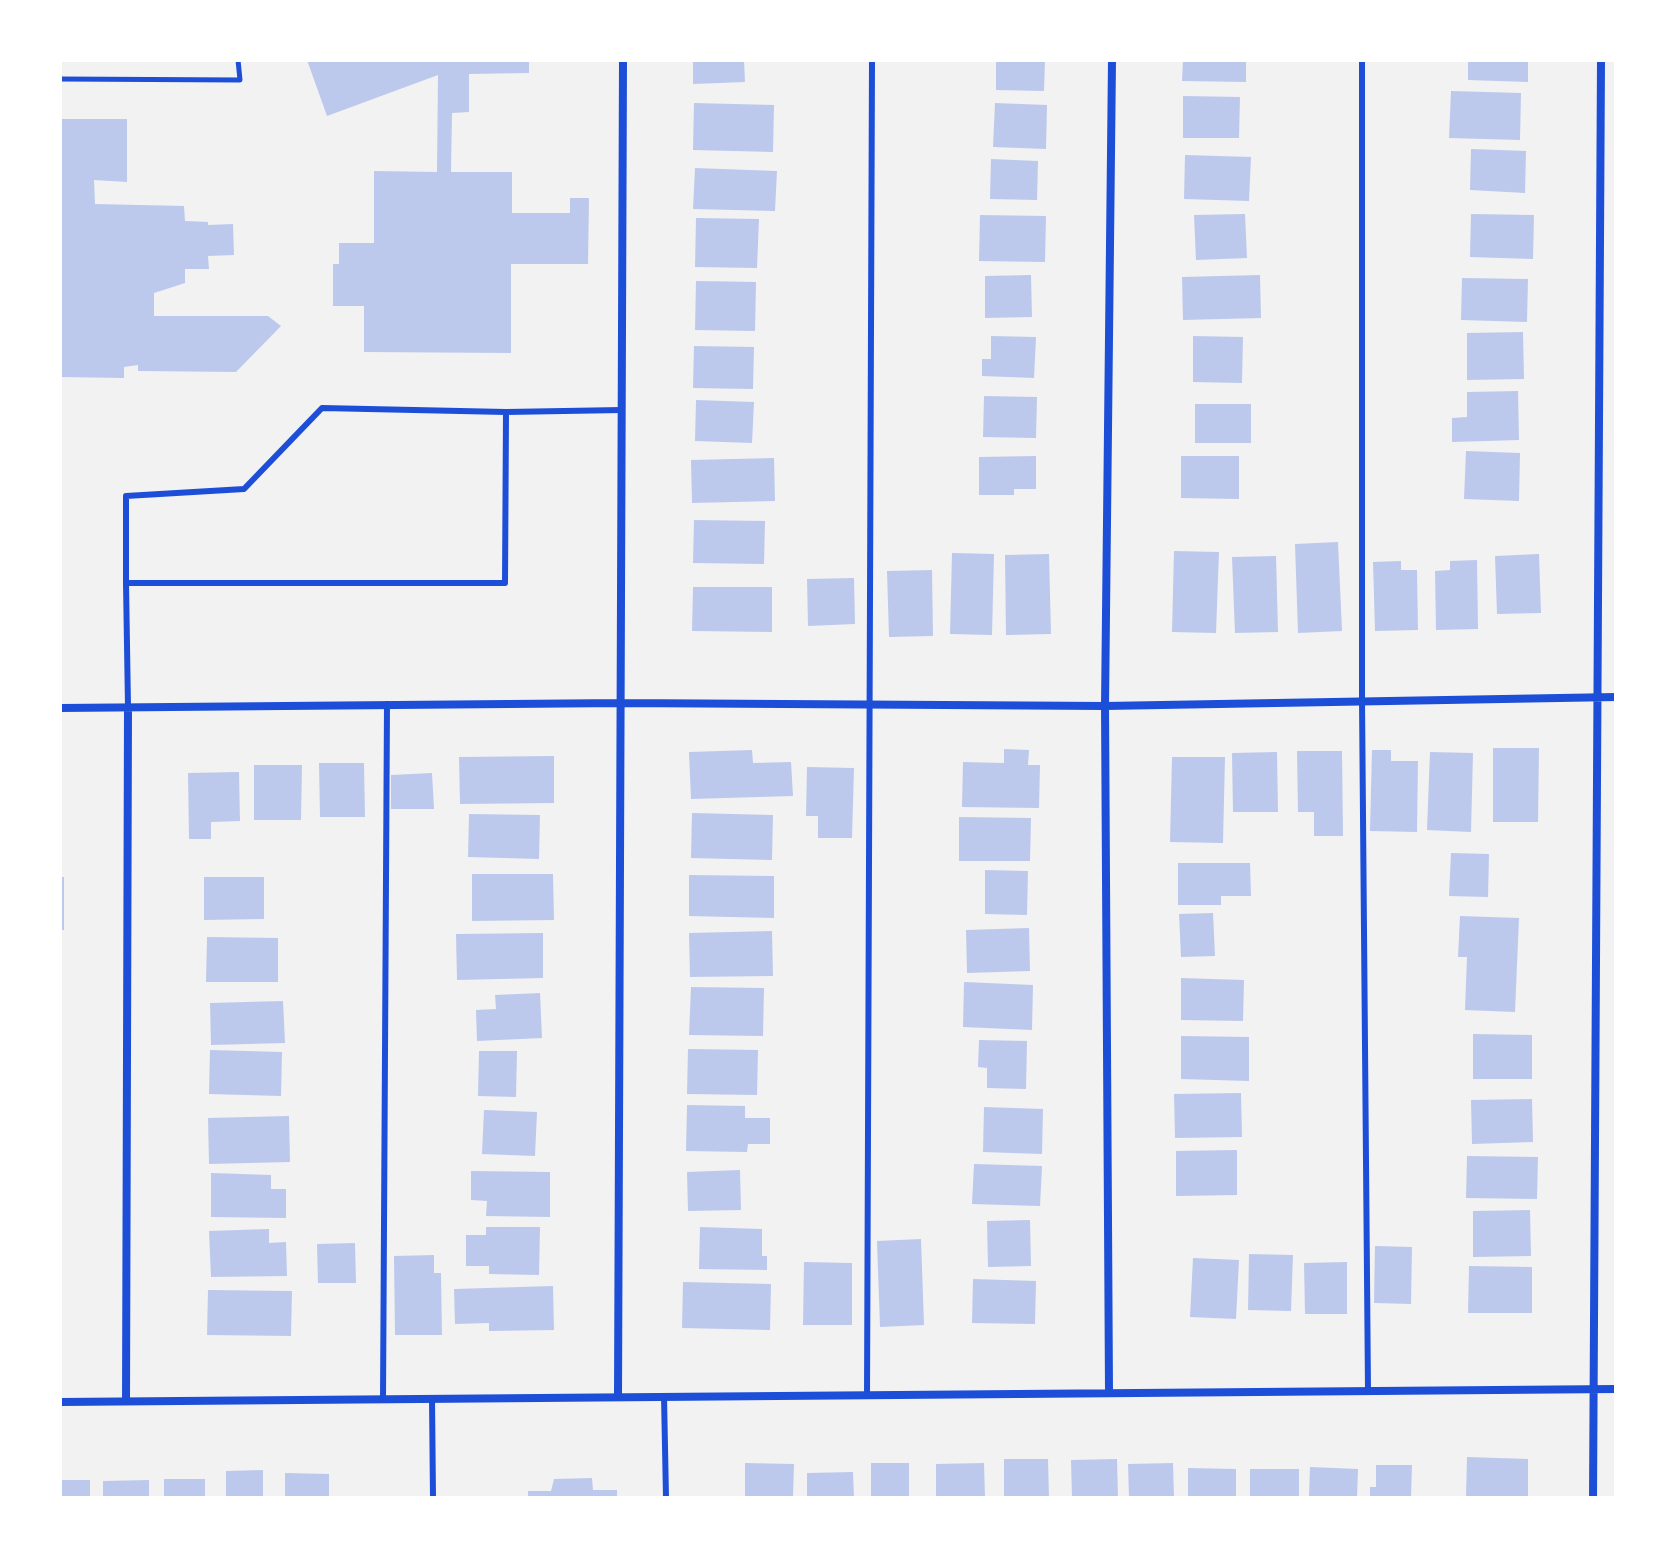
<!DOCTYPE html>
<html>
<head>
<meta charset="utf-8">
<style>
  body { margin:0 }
  #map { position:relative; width:1676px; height:1558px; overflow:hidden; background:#f2f2f2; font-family:Signika,sans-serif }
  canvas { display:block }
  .frame { position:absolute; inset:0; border:62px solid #fff; pointer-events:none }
</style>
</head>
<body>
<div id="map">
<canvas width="1676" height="1558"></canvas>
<div class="frame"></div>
</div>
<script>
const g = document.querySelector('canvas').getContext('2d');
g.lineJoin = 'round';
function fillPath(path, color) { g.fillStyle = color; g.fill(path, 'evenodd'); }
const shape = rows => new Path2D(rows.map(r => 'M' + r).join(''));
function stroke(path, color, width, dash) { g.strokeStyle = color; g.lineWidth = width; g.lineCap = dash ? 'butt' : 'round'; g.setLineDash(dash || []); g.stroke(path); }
fillPath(shape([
  [307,60,529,60,529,73,469,74,469,112,452,113,451,172,512,172,512,213,570,213,570,198,589,198,588,264,511,264,511,353,364,352,364,306,333,306,333,264,339,264,339,243,374,243,374,171,437,172,438,75,327,116],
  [693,60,744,60,745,82,693,84],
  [996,60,1045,60,1044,91,996,90],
  [1183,60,1246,60,1246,82,1182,81],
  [1468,60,1528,60,1528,82,1468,80],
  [1451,91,1521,93,1520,140,1449,138],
  [1183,96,1240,97,1239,138,1183,138],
  [694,103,774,105,773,152,693,150],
  [995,103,1047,105,1046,149,993,147],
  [60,119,127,119,127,182,94,180,95,204,184,206,185,221,208,222,208,225,233,224,234,255,208,256,209,269,185,269,185,283,154,293,154,316,268,316,281,326,236,372,138,371,138,365,124,367,124,378,60,377],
  [1471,149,1526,151,1525,193,1470,190],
  [1185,155,1251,157,1249,201,1184,199],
  [991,159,1038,161,1037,200,990,199],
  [695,168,777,171,775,211,693,209],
  [1245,214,1247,258,1196,260,1194,215],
  [1471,214,1534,215,1533,259,1470,257],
  [980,215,1046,216,1045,262,979,261],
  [696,218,759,219,757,268,695,267],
  [1031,275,1032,317,985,318,985,276],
  [1260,275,1261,318,1183,320,1182,277],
  [1462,278,1528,279,1527,322,1461,320],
  [696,281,756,282,755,331,695,330],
  [1523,332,1524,379,1467,380,1467,333],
  [991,336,1036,337,1034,378,982,376,982,359,991,359],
  [1193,336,1243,337,1242,383,1193,382],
  [694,346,754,347,753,389,693,388],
  [1518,391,1519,440,1452,442,1452,418,1467,417,1467,392],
  [984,396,1037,397,1036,438,983,437],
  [696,400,754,402,752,443,695,441],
  [1195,404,1251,404,1251,443,1195,443],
  [1466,451,1520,453,1519,501,1464,499],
  [1036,456,1036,489,1014,489,1014,495,979,495,979,457],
  [1181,456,1239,456,1239,499,1181,498],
  [774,458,775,501,692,503,691,460],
  [694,520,765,521,764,564,693,563],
  [1338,542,1342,631,1298,633,1295,544],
  [1174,551,1219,552,1216,633,1172,632],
  [952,553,994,554,992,635,950,634],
  [1049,554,1051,634,1006,635,1005,555],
  [1539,554,1541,613,1497,614,1495,556],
  [1276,556,1278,632,1235,633,1232,557],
  [1477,560,1478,629,1436,630,1435,571,1450,570,1450,561],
  [1401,561,1401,570,1417,570,1418,630,1375,631,1373,562],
  [932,570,933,636,889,637,887,571],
  [854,578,855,624,808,626,807,579],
  [693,587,772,587,772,632,692,631],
  [1493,748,1539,748,1538,822,1493,822],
  [1004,749,1029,750,1028,765,1040,765,1039,808,962,807,963,762,1004,763],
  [752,750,753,763,791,762,793,796,691,799,689,752],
  [1372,750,1391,750,1391,761,1418,761,1417,832,1370,831],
  [1297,751,1342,751,1343,836,1314,836,1314,812,1298,812],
  [1277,752,1278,812,1233,812,1232,753],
  [1430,752,1473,753,1471,832,1427,830],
  [554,756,554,803,460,804,459,757],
  [1172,757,1225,757,1223,843,1170,842],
  [319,763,364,763,365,817,320,817],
  [254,765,302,765,301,820,254,820],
  [807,767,854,768,852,838,818,838,818,816,806,816],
  [239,772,240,821,211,822,211,839,189,839,188,773],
  [432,773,434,809,391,809,391,775],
  [692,813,773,815,772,860,691,858],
  [469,814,540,815,539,859,468,857],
  [959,817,1031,818,1030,861,959,861],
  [1451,853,1489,854,1488,897,1449,896],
  [1178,863,1250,863,1251,896,1221,896,1221,905,1178,905],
  [985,870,1028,871,1027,915,985,914],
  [472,874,553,874,554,920,472,921],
  [689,875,774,876,774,918,689,916],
  [60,877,64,877,64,930,60,930],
  [204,877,264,877,264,919,204,920],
  [1213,913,1215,956,1181,957,1179,914],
  [1460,916,1519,918,1515,1012,1465,1010,1467,957,1458,957],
  [1029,928,1030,971,967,973,966,930],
  [772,931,773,976,690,977,689,933],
  [543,933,543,978,457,980,456,934],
  [207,937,278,938,278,982,206,982],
  [1181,978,1244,980,1243,1021,1181,1020],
  [964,982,1033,985,1032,1030,963,1027],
  [691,987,764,988,763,1036,689,1035],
  [540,993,542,1038,477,1041,476,1010,496,1009,495,995],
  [283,1001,285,1043,211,1045,210,1003],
  [1473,1034,1532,1035,1532,1079,1473,1079],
  [1181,1036,1249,1037,1249,1081,1181,1079],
  [979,1040,1027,1041,1026,1089,987,1088,987,1068,978,1067],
  [688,1049,758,1050,757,1095,687,1094],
  [210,1050,282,1052,281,1096,209,1094],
  [479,1051,517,1051,516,1097,478,1096],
  [1241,1093,1242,1137,1175,1138,1174,1094],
  [1532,1099,1533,1142,1472,1144,1471,1100],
  [687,1105,745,1106,745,1118,770,1118,770,1144,748,1144,747,1152,686,1151],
  [984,1107,1043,1109,1042,1154,983,1152],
  [484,1110,537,1112,535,1156,482,1154],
  [289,1116,290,1162,209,1164,208,1118],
  [1237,1150,1237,1195,1176,1196,1176,1151],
  [1467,1156,1538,1157,1537,1199,1466,1198],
  [974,1164,1042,1166,1040,1206,972,1204],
  [740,1170,741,1210,688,1211,687,1172],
  [471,1171,550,1172,550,1217,486,1216,487,1201,471,1200],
  [211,1173,271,1175,271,1189,286,1189,286,1218,211,1217],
  [1530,1210,1531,1256,1473,1257,1473,1211],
  [1030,1220,1031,1266,988,1267,987,1221],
  [486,1227,540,1227,539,1275,489,1274,489,1266,466,1266,466,1235,486,1235],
  [700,1227,762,1229,762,1256,767,1256,767,1270,699,1269],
  [269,1229,269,1243,286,1242,287,1276,211,1277,209,1231],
  [921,1239,924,1325,880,1327,877,1241],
  [355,1243,356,1283,318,1283,317,1244],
  [1375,1246,1412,1247,1411,1304,1374,1303],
  [1249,1254,1293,1255,1291,1311,1248,1310],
  [434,1255,434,1273,441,1273,442,1335,395,1335,394,1256],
  [1193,1258,1239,1260,1236,1319,1190,1317],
  [804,1262,852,1263,852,1325,803,1325],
  [1347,1262,1347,1314,1305,1314,1304,1263],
  [1469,1266,1532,1267,1532,1313,1468,1313],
  [973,1279,1036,1281,1035,1324,972,1323],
  [683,1282,771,1284,770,1330,682,1328],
  [553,1286,554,1330,489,1331,489,1323,455,1324,454,1289],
  [208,1290,292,1291,291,1336,207,1335],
  [1467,1457,1528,1459,1528,1498,1466,1497],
  [1004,1459,1048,1459,1049,1498,1004,1498],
  [1117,1459,1118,1498,1072,1498,1071,1460],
  [745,1463,794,1464,793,1498,745,1498],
  [871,1463,909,1463,909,1498,871,1498],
  [984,1463,985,1498,936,1498,936,1464],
  [1173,1463,1174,1498,1129,1498,1128,1464],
  [1376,1465,1412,1465,1411,1498,1370,1498,1370,1487,1376,1487],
  [1310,1467,1358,1469,1357,1498,1309,1498],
  [1188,1468,1236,1469,1236,1498,1188,1498],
  [1250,1469,1299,1469,1299,1498,1250,1498],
  [263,1470,263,1498,226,1498,226,1471],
  [853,1472,854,1498,807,1498,807,1473],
  [285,1473,329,1474,329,1498,285,1498],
  [592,1478,593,1490,617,1490,617,1498,528,1498,528,1491,551,1491,554,1479],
  [164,1479,205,1479,205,1498,164,1498],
  [60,1480,90,1480,90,1498,60,1498],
  [149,1480,149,1498,103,1498,103,1481]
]), '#bdc9ec');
stroke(shape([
  [60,79,240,80,238,60]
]), '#1d4ed8', 5);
stroke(shape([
  [1362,60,1362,701,1368,1390],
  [126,583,126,496,244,489,322,408,506,412],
  [128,707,126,583,505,583,506,412,622,410],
  [867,1394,872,60],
  [664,1396,666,1498],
  [432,1398,433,1498],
  [383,1399,387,704]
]), '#1d4ed8', 6);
stroke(shape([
  [60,708,621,703,1105,706,1616,697],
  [1109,1392,1105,706,1112,60],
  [618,1397,623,60],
  [126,1401,128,707],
  [60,1402,1616,1389],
  [1593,1498,1601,60]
]), '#1d4ed8', 8);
</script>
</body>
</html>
